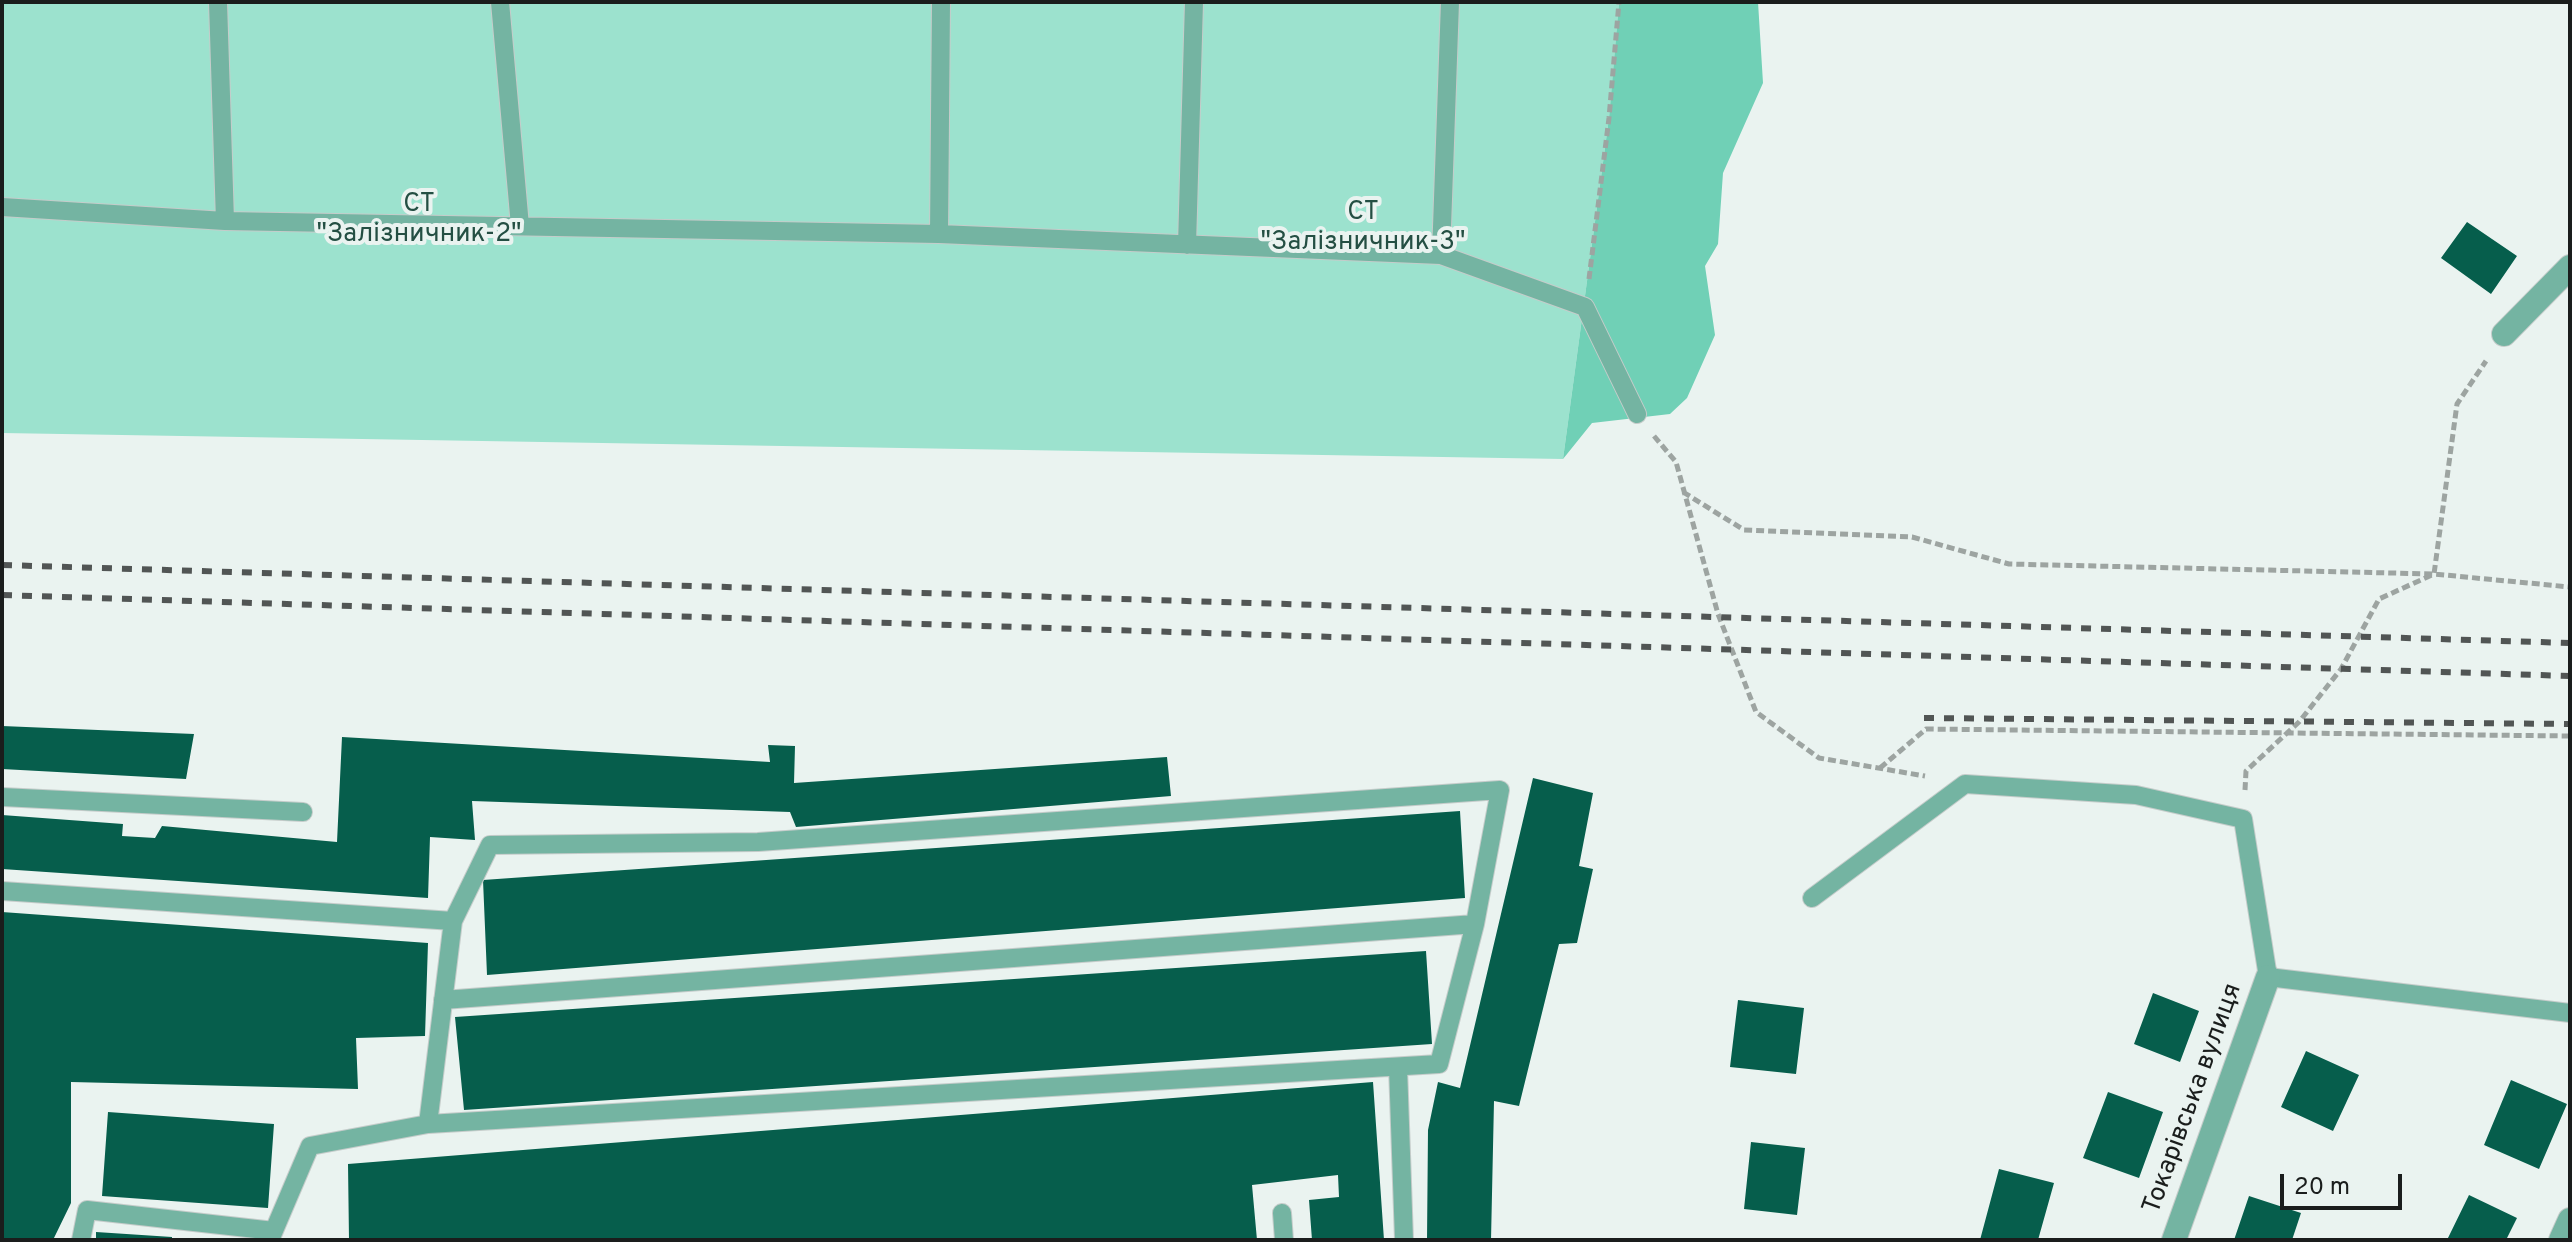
<!DOCTYPE html>
<html>
<head>
<meta charset="utf-8">
<style>
  body { margin:0 }
  #map { position:relative; width:2572px; height:1242px; overflow:hidden; background:#eaf3f0; font-family:Overpass,sans-serif }
  canvas { display:block }
  .frame { position:absolute; inset:0; border:4px solid #1a1d1c; pointer-events:none }
  .scale { position:absolute; left:2280px; top:1174px; width:122px; height:36px; box-sizing:border-box; border:4px solid #1a1d1c; border-top:0; padding-left:10px; font-size:24px; line-height:28px; white-space:nowrap; color:#1a1d1c; -webkit-text-stroke:6px #eaf3f0; paint-order:stroke }
</style>
</head>
<body>
<div id="map">
<canvas width="2572" height="1242"></canvas>
<div class="frame"></div>
<div class="scale">20 m</div>
</div>
<script>
const g = document.querySelector('canvas').getContext('2d');
g.lineJoin = 'round';
function fillPath(path, color) { g.fillStyle = color; g.fill(path, 'evenodd'); }
const shape = rows => new Path2D(rows.map(r => 'M' + r).join(''));
function stroke(path, color, width, dash) { g.strokeStyle = color; g.lineWidth = width; g.lineCap = dash ? 'butt' : 'round'; g.setLineDash(dash || []); g.stroke(path); }
function label(font, color, halo, rows, align = 'center') {
  g.font = font + ' Overpass,sans-serif'; g.lineWidth = 8; g.setLineDash([]); g.textBaseline = 'middle'; g.strokeStyle = halo; g.fillStyle = color; for (const [text, x, y, turn = 0] of rows) {
    g.save(); g.translate(x, y); g.rotate((+turn || 0) * Math.PI / 180); g.textAlign = isNaN(turn) ? turn : align; if (halo) g.strokeText(text, 0, 0); g.fillText(text, 0, 0); g.restore();
  }
}
fillPath(shape([
  [2,2,1619,2,1609,118,1563,459,2,433]
]), '#9ce2ce');
fillPath(shape([
  [1619,2,1758,2,1763,83,1723,173,1718,244,1705,266,1715,335,1687,398,1670,414,1592,423,1563,459,1609,118]
]), '#70d0b6');
fillPath(shape([
  [2467,222,2517,256,2491,294,2441,258],
  [2,726,194,734,186,779,2,769],
  [342,737,770,762,768,745,795,746,794,783,1167,757,1171,796,796,827,790,812,472,801,475,840,430,837,428,898,2,869,2,815,123,824,122,836,155,838,162,826,337,842],
  [1533,778,1593,793,1579,866,1593,869,1577,943,1559,944,1519,1106,1494,1101,1491,1240,1427,1240,1428,1130,1438,1082,1460,1088],
  [1460,811,1465,898,487,975,483,880],
  [2,912,428,943,425,1036,356,1038,358,1089,71,1082,71,1203,53,1240,2,1240],
  [1426,951,1432,1044,464,1110,455,1017],
  [2153,993,2199,1011,2180,1062,2134,1044],
  [1738,1000,1804,1008,1796,1074,1730,1067],
  [2306,1051,2359,1075,2333,1131,2281,1107],
  [2511,1080,2567,1104,2539,1169,2484,1145],
  [1373,1082,1384,1240,1312,1240,1309,1200,1339,1197,1338,1175,1252,1185,1257,1240,349,1240,348,1164],
  [2108,1092,2163,1112,2139,1178,2083,1158],
  [108,1112,274,1124,268,1208,102,1196],
  [1751,1142,1805,1148,1797,1215,1744,1209],
  [1999,1169,2054,1183,2038,1240,1980,1240],
  [2469,1195,2517,1218,2506,1240,2447,1240],
  [2249,1196,2301,1213,2292,1240,2234,1240],
  [96,1232,172,1237,172,1240,96,1240]
]), '#065e4c');
const lane = shape([
  [218,2,225,221],
  [500,2,520,226],
  [2,207,225,221,939,234,1441,255,1585,307,1637,414],
  [939,234,941,2],
  [1187,245,1194,2],
  [1441,255,1450,2],
  [2,797,303,812],
  [2,891,453,921,428,1124],
  [1812,898,1965,784,2136,795,2243,819,2268,977,2570,1013],
  [443,1000,1475,924],
  [1398,1067,1404,1240],
  [1282,1213,1284,1240],
  [81,1240,87,1210,274,1231],
  [270,1240,310,1146,428,1124,1439,1064,1475,924,1500,790,758,842,490,845,453,921]
]);
const street = shape([
  [2504,334,2570,267],
  [2174,1240,2268,977],
  [2561,1240,2570,1220]
]);
stroke(lane, '#c5ccca', 20);
stroke(street, '#c5ccca', 26);
stroke(shape([
  [1589,279,1609,118,1619,2],
  [1654,436,1676,462,1718,614,1756,712,1819,758,1925,776],
  [1683,492,1744,530,1912,537,2009,564,2434,574,2570,587],
  [1880,768,1926,729,2570,736],
  [2245,790,2246,771,2299,722,2341,669,2379,599,2434,574,2457,404,2486,361]
]), '#9da4a1', 5, [8, 4]);
stroke(lane, '#74b4a2', 18);
stroke(street, '#74b4a2', 24);
stroke(shape([
  [2,565,2570,643],
  [2,595,2570,676],
  [1924,718,2570,724]
]), '#515554', 6, [10, 10]);
label('26px', '#244f43', '#eaf3f0', [
  ["СТ",419,206],
  ["\"Залізничник-2\"",419,236],
  ["СТ",1363,214],
  ["\"Залізничник-3\"",1363,244]
]);
label('26px', '#1a1d1c', '#eaf3f0', [
  ["Токарівська вулиця",2194,1099,-70]
]);
</script>
</body>
</html>
